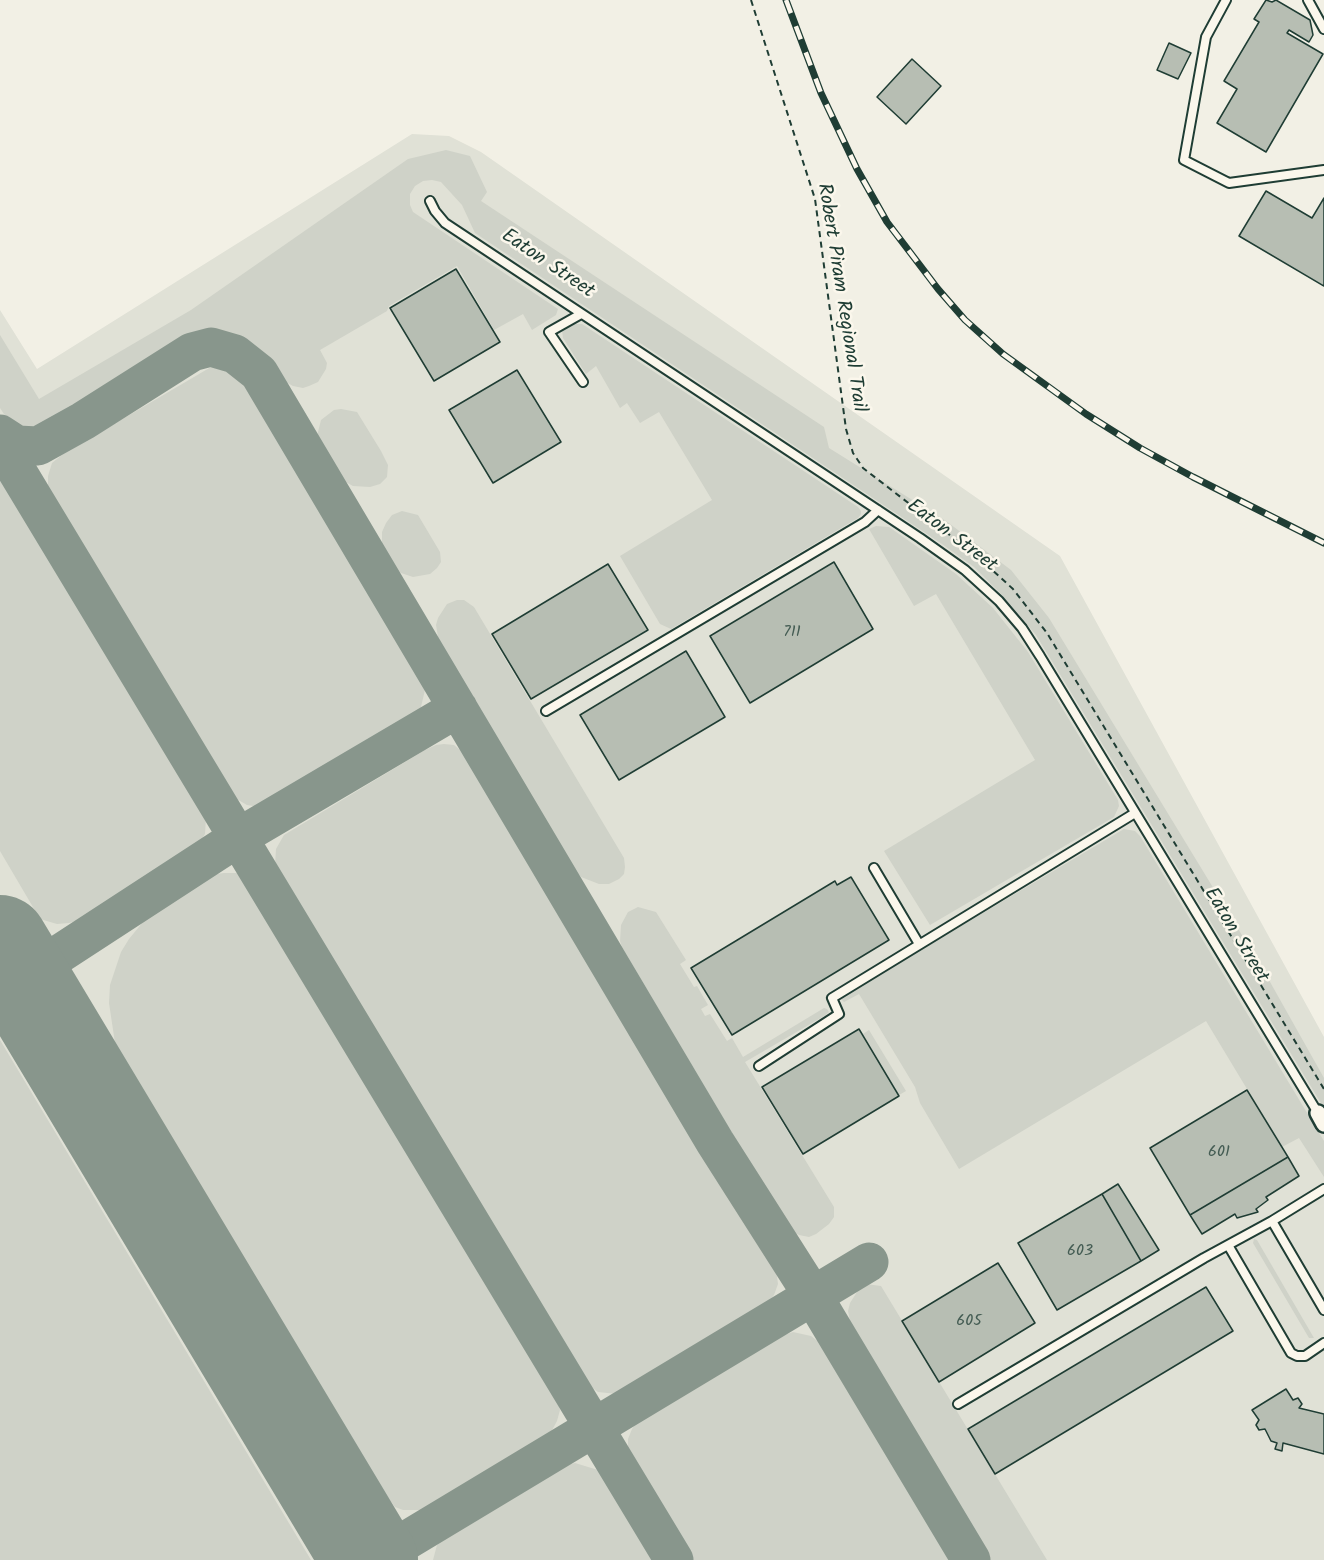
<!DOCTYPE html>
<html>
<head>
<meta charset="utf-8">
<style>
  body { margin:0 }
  canvas { display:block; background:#f2f0e5 }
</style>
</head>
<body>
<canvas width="1324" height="1560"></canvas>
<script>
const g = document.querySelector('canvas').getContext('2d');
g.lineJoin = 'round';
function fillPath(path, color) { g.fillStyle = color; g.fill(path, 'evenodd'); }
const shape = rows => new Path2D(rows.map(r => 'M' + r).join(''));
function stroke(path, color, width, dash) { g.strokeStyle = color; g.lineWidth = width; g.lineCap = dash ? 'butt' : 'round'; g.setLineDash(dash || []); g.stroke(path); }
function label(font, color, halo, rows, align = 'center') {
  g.font = font + ' Kalam,sans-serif'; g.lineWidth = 5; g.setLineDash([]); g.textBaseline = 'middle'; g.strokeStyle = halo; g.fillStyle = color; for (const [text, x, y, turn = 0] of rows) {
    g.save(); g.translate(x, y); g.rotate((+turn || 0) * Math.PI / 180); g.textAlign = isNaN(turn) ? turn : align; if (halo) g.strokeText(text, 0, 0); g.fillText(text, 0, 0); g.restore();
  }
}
fillPath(shape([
  [412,134,449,136,481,152,1060,556,1324,1037,1324,1560,0,1560,0,310,37,369]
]), '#e0e1d6');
fillPath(shape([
  [446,150,470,156,487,192,481,201,824,427,829,448,946,521,1011,570,1049,618,1265,973,1324,1078,1324,1108,1036,635,1000,593,974,567,942,544,475,233,462,205,441,182,432,180,423,181,415,186,410,194,410,205,413,212,558,309,556,315,532,330,523,314,494,330,457,266,389,306,387,311,320,350,327,363,326,369,318,382,309,386,303,388,293,386,284,381,268,358,257,348,234,336,218,333,192,339,177,346,47,424,35,429,25,428,16,425,8,420,0,408,0,335,39,399,191,310,408,159],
  [572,324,582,324,858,507,861,511,861,514,858,518,671,629,660,624,620,556,712,500,659,412,640,423,627,403,620,408,596,366,586,374,563,338,562,330],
  [211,367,230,369,243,380,423,681,425,690,420,711,414,718,269,804,259,807,247,805,235,798,228,790,48,486,48,476,52,463,63,454],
  [341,409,357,412,381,451,388,465,387,477,380,484,370,487,353,486,340,479,320,447,317,436,321,420,334,410],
  [0,474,206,818,205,834,197,847,76,921,69,923,57,924,40,919,0,851],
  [402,511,418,515,440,552,441,562,437,568,430,574,413,577,401,573,391,565,385,553,382,543,382,532,386,523,392,515],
  [876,526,889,527,956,574,993,608,1028,652,1118,800,1119,806,1114,817,930,925,884,851,1035,760,936,594,914,606,869,529],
  [457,600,464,600,474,607,624,858,625,867,624,874,619,879,609,884,599,884,581,877,576,871,439,643,436,625,438,618,447,604],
  [444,744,454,745,466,755,776,1268,778,1284,774,1295,766,1305,628,1389,617,1394,598,1392,583,1381,275,865,276,849,284,835,425,750,436,745],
  [1124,829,1135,831,1140,836,1324,1141,1324,1177,1299,1138,1282,1147,1206,1021,959,1169,920,1103,915,1087,859,994,844,1002,840,998],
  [224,873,237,873,246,882,558,1403,560,1410,557,1421,550,1434,540,1443,429,1508,421,1510,403,1510,395,1507,384,1492,115,1043,109,1003,110,985,121,952,129,939,143,922,163,906,216,874],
  [638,907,656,912,686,960,680,964,694,987,697,986,708,1005,701,1009,705,1016,710,1014,727,1041,732,1038,743,1057,824,1008,827,1009,829,1012,824,1016,745,1062,834,1207,834,1217,829,1224,816,1234,809,1237,799,1235,793,1232,786,1224,622,947,620,941,621,925,628,912],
  [869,1030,906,1091,899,1095,863,1034],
  [0,1040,311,1560,0,1560],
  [1254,1239,1257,1240,1314,1338,1309,1338,1253,1243],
  [866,1284,881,1286,1047,1560,988,1560,852,1331,848,1311,850,1303,857,1292],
  [793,1332,811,1336,824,1346,952,1560,690,1560,633,1464,628,1451,628,1439,632,1429,637,1422,649,1415,781,1336],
  [575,1463,598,1470,653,1560,433,1560,437,1545,446,1536,562,1466]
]), '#cfd2c8');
stroke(shape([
  [0,434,17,445,38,446,83,421,192,352,211,347,235,354,259,373,715,1142,813,1296,971,1560],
  [0,443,674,1560],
  [21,979,239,837,458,708],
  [374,1560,869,1262]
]), '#88968c', 39);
stroke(shape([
  [0,943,370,1560]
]), '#88968c', 96);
const building = shape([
  [1266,0,1272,2,1276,0,1310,20,1313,35,1309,42,1289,30,1287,33,1323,54,1266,152,1217,123,1237,89,1224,81,1259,22,1254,19,1266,0],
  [1169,43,1191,53,1178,79,1157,70,1169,43],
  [912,59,941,86,906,124,877,97,912,59],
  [1266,191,1312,218,1324,198,1324,286,1239,236,1266,191],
  [456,269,500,342,434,381,390,308,456,269],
  [517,370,561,442,493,483,449,410,517,370],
  [834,562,873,629,750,703,710,636,834,562],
  [608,564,648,630,531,699,492,634,608,564],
  [686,651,725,717,619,780,580,715,686,651],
  [851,877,889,940,732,1035,691,968,835,881,837,885,851,877],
  [859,1029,899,1096,803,1154,762,1087,859,1029],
  [1247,1090,1288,1157,1190,1215,1150,1148,1247,1090],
  [1288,1157,1299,1176,1266,1197,1268,1200,1256,1209,1258,1212,1237,1218,1235,1214,1202,1234,1190,1215,1288,1157],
  [1118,1184,1159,1250,1141,1261,1102,1194,1118,1184],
  [1102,1194,1141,1261,1057,1310,1018,1243,1102,1194],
  [998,1263,1035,1323,939,1382,902,1321,998,1263],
  [1206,1287,1233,1331,995,1474,968,1429,1206,1287],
  [1286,1389,1293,1400,1298,1398,1302,1404,1299,1408,1324,1414,1324,1454,1283,1443,1282,1451,1275,1449,1277,1443,1271,1441,1265,1429,1259,1430,1256,1425,1259,1420,1252,1410,1286,1389]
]);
fillPath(building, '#b7beb3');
stroke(building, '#1f3d34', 1.5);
const service = shape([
  [1226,0,1206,37,1184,160,1229,183,1324,170],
  [1308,0,1324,29],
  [430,201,435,211,445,223,920,538,965,570,999,601,1022,628,1040,656,1318,1113],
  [581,314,549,332,583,382],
  [546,711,865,522,878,510],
  [874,868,919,944],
  [759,1066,839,1014,832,998,1135,813],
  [1324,1189,1272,1221,1324,1310],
  [1228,1245,1291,1353,1297,1356,1305,1356,1324,1343],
  [958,1404,1204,1258,1272,1221]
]);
const minor = shape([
  [1318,1113,1324,1124]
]);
stroke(service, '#1f3d34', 12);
stroke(minor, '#1f3d34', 20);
stroke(shape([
  [751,0,815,199,846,429,853,453,863,468,977,556,1013,589,1047,633,1324,1089]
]), '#1f3d34', 2, [6, 4.5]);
stroke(service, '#fbf7ec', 8);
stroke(minor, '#fbf7ec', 15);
const rail = shape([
  [786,0,821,93,857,169,887,222,938,289,965,320,1003,354,1086,414,1140,448,1193,477,1324,543]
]);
stroke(rail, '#1f3d34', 7);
stroke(rail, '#fbf7ec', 4.5, [14]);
label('16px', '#455d54', null, [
  ["711",792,633],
  ["601",1219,1153],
  ["603",1080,1252],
  ["605",969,1322]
]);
label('20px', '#1f3d34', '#fbf7ec', [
  ["Eaton Street",547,265,34],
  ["Robert Piram Regional Trail",840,298,81],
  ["Eaton Street",951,537,37],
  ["Eaton Street",1235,936,59]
]);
</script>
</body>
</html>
